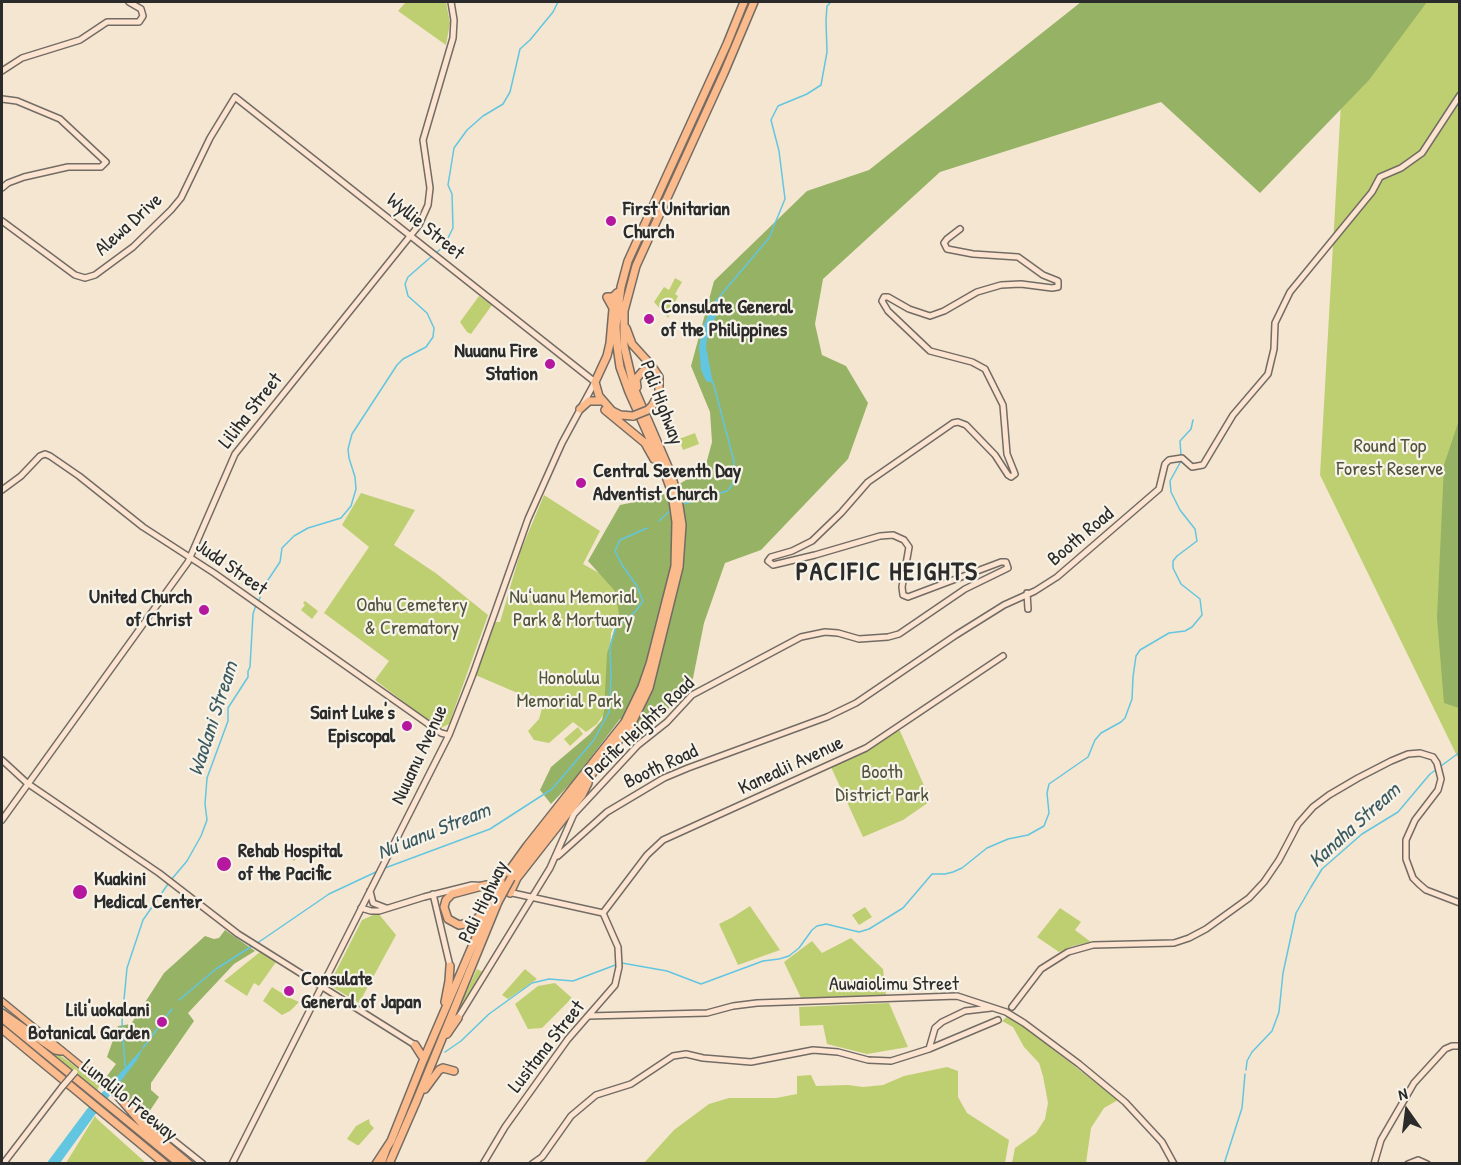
<!DOCTYPE html>
<html>
<head>
<meta charset="utf-8">
<style>
  body { margin:0 }
  #map { position:relative; width:1461px; height:1165px; overflow:hidden; background:#f5e6d1; font-family:"Patrick Hand",sans-serif }
  canvas { display:block }
  .frame { position:absolute; inset:0; border:3px solid #2b2b2b; pointer-events:none }
  .north { position:absolute; left:1377px; top:1081px; width:60px; height:60px; -webkit-text-stroke:4px #f7f3e8; paint-order:stroke; rotate:346deg; font-size:16px; font-weight:700; line-height:24px; text-align:center; color:#2b2b2b }
  .north::after { content:''; display:block; margin:auto; width:21px; height:27px; background:#2b2b2b; clip-path:polygon(50% 0,100% 100%,50% 72%,0 100%) }
</style>
</head>
<body>
<div id="map">
<canvas width="1461" height="1165"></canvas>
<div class="frame"></div>
<div class="north">N</div>
</div>
<script>
const g = document.querySelector('canvas').getContext('2d');
g.lineJoin = 'round';
function fillPath(path, color) { g.fillStyle = color; g.fill(path, 'evenodd'); }
const shape = rows => new Path2D(rows.map(r => 'M' + r).join(''));
function stroke(path, color, width, dash) { g.strokeStyle = color; g.lineWidth = width; g.lineCap = dash ? 'butt' : 'round'; g.setLineDash(dash || []); g.stroke(path); }
function label(font, color, halo, rows, align = 'center') {
  g.font = font + ' "Patrick Hand",sans-serif'; g.lineWidth = 4.5; g.setLineDash([]); g.textBaseline = 'middle'; g.strokeStyle = halo; g.fillStyle = color; for (const [text, x, y, turn = 0] of rows) {
    g.save(); g.translate(x, y); g.rotate((+turn || 0) * Math.PI / 180); g.textAlign = isNaN(turn) ? turn : align; if (halo) g.strokeText(text, 0, 0); g.fillText(text, 0, 0); g.restore();
  }
}
fillPath(shape([
  [406,2,446,2,450,23,446,45,398,11],
  [1326,2,1459,2,1459,760,1320,475,1341,103],
  [675,278,682,282,675,294,678,296,668,318,654,302,664,287,669,290],
  [479,296,492,305,471,334,467,332,460,322],
  [695,433,699,444,683,450,679,439],
  [361,493,415,510,394,545,437,574,488,615,449,724,439,729,375,680,389,661,324,613,369,547,342,525],
  [544,495,600,531,583,564,627,589,636,606,615,624,611,633,606,711,597,724,586,732,573,722,549,743,534,740,528,731,539,719,542,708,541,703,473,674,495,622,500,622,521,550],
  [305,601,318,611,312,619,301,610,305,605,303,603],
  [578,727,583,734,570,746,564,739],
  [896,729,900,731,930,799,929,802,903,820,863,837,831,767],
  [287,844,300,854,294,861,281,852],
  [750,906,780,950,738,965,719,924,733,917],
  [865,907,872,917,859,925,852,915],
  [1060,908,1081,922,1075,930,1091,942,1073,946,1059,952,1037,937],
  [378,913,396,935,359,1003,329,985,362,920],
  [851,938,883,969,886,995,801,998,784,962,812,941,822,953],
  [260,952,276,962,259,986,254,983,247,996,224,981],
  [477,969,483,972,455,1016],
  [525,969,537,979,508,999,502,995],
  [555,983,572,998,542,1028,528,1029,515,1004,538,986],
  [272,987,288,997,299,1002,290,1011,282,1015,263,1001],
  [889,1003,908,1047,867,1054,827,1044,823,1025,800,1026,799,1007],
  [1009,1015,1118,1100,1104,1108,1091,1128,1086,1163,1012,1163,1015,1148,1036,1133,1045,1119,1048,1103,1043,1076,1039,1063,1024,1047,1013,1027,1002,1021],
  [5,1017,71,1063,99,1086,97,1091],
  [947,1067,958,1071,958,1097,967,1113,1009,1140,1005,1163,644,1163,674,1130,709,1104,729,1098,776,1098,797,1094,797,1076,811,1075,816,1086,848,1085,863,1087,883,1085,904,1076],
  [95,1116,97,1119,146,1163,66,1163],
  [369,1119,370,1124,374,1128,359,1145,357,1145,347,1139,356,1126]
]), '#becf72');
fillPath(shape([
  [1081,2,1427,2,1369,80,1260,193,1161,102,940,172,823,279,815,324,822,355,846,366,868,403,848,459,761,550,725,563,704,623,692,683,649,730,620,719,572,782,551,804,540,790,551,767,590,734,602,720,604,711,607,654,619,614,615,591,588,561,620,505,659,497,705,468,712,442,710,412,691,366,714,281,807,191,869,170],
  [1459,420,1459,708,1444,703,1437,618,1444,465],
  [225,930,255,951,234,964,188,1013,194,1021,151,1083,151,1090,159,1097,147,1115,104,1080,116,1064,107,1057,118,1026,131,1024,164,973,205,936,214,939,219,938]
]), '#96b264');
fillPath(shape([
  [721,295,720,305,707,339,706,347,713,383,706,381,701,370,699,347,703,327,714,302],
  [143,1048,137,1060,94,1116,60,1163,46,1164,87,1109]
]), '#62c6e0');
stroke(shape([
  [436,253,444,246,453,228,452,194,448,185,454,148,467,130,483,116,503,104,510,92,520,49,530,40,553,12,558,2],
  [720,296,769,238,785,199,779,151,771,120,778,106,807,94,821,85,827,52,826,20,827,6,831,2],
  [1181,456,1180,441,1191,429,1193,420],
  [683,504,727,491,733,484,734,461,713,382],
  [659,521,671,510],
  [259,600,266,583,280,562,282,548,294,536,308,528,341,518,351,506,356,489,355,477,349,458,348,449,352,434,397,365,403,359,426,347,433,337,434,328,427,313,408,296,405,284,408,277,432,256],
  [1441,766,1460,752],
  [385,868,490,829,552,789,594,740,609,712,611,676,610,647,616,627,635,612,643,601,637,586,622,565,615,551,620,540,647,528],
  [171,880,187,861,201,836,207,820,205,804,207,778,228,721,228,708,248,677,248,671,250,667,253,614,256,605],
  [256,944,329,894,378,871],
  [622,963,667,971,701,984,763,961,779,959,789,956,799,948,812,930,817,926,826,924,859,932,869,929,903,908,932,874,945,874,953,872,962,868,987,848,1008,839,1028,835,1044,826,1049,813,1047,793,1049,784,1088,757,1095,740,1101,733,1121,722,1125,718,1132,699,1133,677,1136,656,1140,650,1169,633,1185,631,1192,627,1202,615,1200,599,1181,584,1173,568,1173,561,1177,556,1197,541,1195,529,1180,510,1171,492,1170,481,1181,461],
  [179,1000,216,969,252,946],
  [143,1048,172,1009],
  [445,1052,461,1041,489,1014,532,983,549,979,573,981,618,964],
  [125,1066,122,1021,127,968,143,920,168,884],
  [1246,1070,1247,1061,1252,1052,1272,1031,1279,1012,1283,973,1296,913,1311,887,1322,869,1362,834,1398,812,1430,774,1437,769],
  [1224,1164,1242,1108,1245,1074]
]), '#62c6e0', 1.5);
const secondary = shape([
  [2,71,22,58,80,40,107,22,139,22,143,16,141,9,129,2],
  [2,99,17,101,60,119,106,162,101,167,68,167,24,177,8,183,2,188],
  [2,221,75,275,85,278,95,275,133,247,171,210,181,198,210,138,235,97,595,382,562,443,528,519,473,674,449,735,232,1164],
  [2,490,21,476,40,456,45,454,50,456,79,476,143,527,214,573,441,733,449,735],
  [1027,593,1028,609],
  [2,760,27,783,159,873,238,934,415,1045],
  [2,820,188,562,235,454,419,225,428,205,430,188,423,140,453,38,454,20,451,2],
  [558,856,607,812,664,778,688,768,827,717,856,703,956,635,1004,605,1035,591,1057,577,1159,489,1165,464,1169,460,1182,458,1192,467,1203,465,1233,415,1268,374,1274,349,1275,323,1290,292,1372,192,1380,177,1401,168,1422,153,1460,95],
  [370,891,373,903,386,908],
  [508,892,603,913],
  [433,894,450,966],
  [361,908,371,911,379,911,424,897,472,885,492,886,499,889],
  [603,913,647,855,663,840,866,748,1003,656],
  [1012,1007,1041,969,1068,952,1093,945,1174,943,1189,938,1206,929,1249,898,1264,882,1279,860,1298,824,1313,807,1329,795,1358,778,1391,761,1408,754,1420,753,1433,757,1437,763,1441,779,1438,790,1415,820,1406,840,1406,859,1413,878,1419,884,1426,890,1460,903],
  [588,1016,707,1013,733,1006,757,1003,957,996,1006,1012,1024,1023,1079,1064,1125,1102,1162,1142,1174,1164],
  [458,1018,550,868,574,814,638,745,667,722,692,695,801,637,825,632,838,633,859,639,888,637,899,634,965,589,1008,568,1006,562,1001,562,908,597,903,595,902,587,909,547,904,540,893,535,880,536,815,555,773,565,768,561,771,557,792,551,812,541,841,513,868,482,953,423,958,422,966,425,995,455,1008,475,1011,477,1015,474,1007,454,1003,405,985,369,972,362,930,351,888,311,882,301,884,297,888,297,909,309,930,316,944,311,977,292,1001,285,1021,284,1052,288,1058,287,1058,281,1043,275,1018,257,973,254,947,249,944,243,947,239,960,229],
  [929,1049,935,1028,942,1022,965,1011,991,1008],
  [129,1105,203,1164],
  [3,1164,62,1087],
  [483,1164,505,1127,568,1039,615,985,619,967,618,947,603,913],
  [532,1164,542,1157,571,1116,596,1095,631,1084,673,1056,686,1054,703,1058,751,1062,813,1050,838,1052,868,1060,891,1061,929,1049,998,1020],
  [1374,1164,1381,1140,1414,1083,1445,1049,1452,1046,1460,1046],
  [1408,1164,1418,1160,1427,1164]
]);
const primary = shape([
  [2,1001,118,1096],
  [382,1164,387,1150]
]);
const highway = shape([
  [616,298,613,309,610,343,607,356,595,382,599,396,612,411,620,415,633,416],
  [613,308,607,297,613,297,617,293],
  [626,328,632,344,651,365,659,377,659,393,652,406],
  [637,387,636,379,642,372,646,371,652,374,655,382],
  [580,409,589,401,603,401],
  [605,410,645,443,654,459],
  [511,878,522,861,631,725,649,688,679,567,682,525,677,493,668,467,634,388,624,346,624,311,636,266,724,73,754,2],
  [501,882,527,846,625,722,642,687,650,664,675,566,676,522,672,493,663,468,629,392,620,367,617,346,616,326,621,287,628,261,727,44,744,2],
  [510,893,517,878,582,795,588,783],
  [485,910,474,922,459,925,448,919,444,907,446,900,452,894,486,885],
  [445,1002,449,981,450,966],
  [2,1013,55,1050,61,1051],
  [2,1018,180,1164],
  [2,1029,165,1164],
  [447,1034,458,1018],
  [415,1045,422,1056],
  [425,1089,439,1070,443,1068,454,1071],
  [118,1096,144,1126,189,1164],
  [376,1164,391,1141,423,1061,492,900],
  [389,1164,416,1102,498,902]
]);
stroke(secondary, '#726c65', 8);
stroke(primary, '#726c65', 8);
stroke(highway, '#726c65', 10);
stroke(secondary, '#fde4d1', 5);
stroke(primary, '#fbbb8c', 5);
stroke(highway, '#fbbb8c', 7);
const secondaryBridge = shape([
  [62,1087,75,1072]
]);
const highwayBridge = shape([
  [633,416,648,410,652,406],
  [492,900,501,882],
  [498,902,511,878]
]);
stroke(secondaryBridge, '#726c65', 8, []);
stroke(highwayBridge, '#726c65', 10, []);
stroke(secondaryBridge, '#fde4d1', 5);
stroke(highwayBridge, '#fbbb8c', 7);
for (const [x, y, r, color] of [
  [611,221,6,"#b5179e"],
  [649,319,6,"#b5179e"],
  [550,364,6,"#b5179e"],
  [581,483,6,"#b5179e"],
  [204,610,6,"#b5179e"],
  [407,726,6,"#b5179e"],
  [224,864,8,"#b5179e"],
  [80,892,8,"#b5179e"],
  [289,991,6,"#b5179e"],
  [162,1022,6,"#b5179e"]
]) { const dot = new Path2D(); dot.arc(x, y, r, 0, 2 * Math.PI); g.fillStyle = color; g.fill(dot); stroke(dot, '#f7f3e8', 2); }
label('bold 20px', '#2b2b2b', '#f7f3e8', [
  ["First Unitarian",623,210],
  ["Church",623,233],
  ["Consulate General",661,308],
  ["of the Philippines",661,331],
  ["Nuuanu Fire",538,352,"right"],
  ["Station",538,375,"right"],
  ["Central Seventh Day",593,472],
  ["Adventist Church",593,495],
  ["United Church",192,598,"right"],
  ["of Christ",192,621,"right"],
  ["Saint Luke's",395,714,"right"],
  ["Episcopal",395,737,"right"],
  ["Rehab Hospital",238,852],
  ["of the Pacific",238,875],
  ["Kuakini",94,880],
  ["Medical Center",94,903],
  ["Consulate",301,980],
  ["General of Japan",301,1003],
  ["Lili'uokalani",150,1011,"right"],
  ["Botanical Garden",150,1034,"right"]
], 'left');
label('20px', '#2b2b2b', '#f7f3e8', [
  ["Alewa Drive",129,225,-42],
  ["Wyllie Street",425,227,39],
  ["Pali Highway",661,403,69],
  ["Liliha Street",251,411,-52],
  ["Booth Road",1081,537,-40],
  ["Judd Street",231,568,35],
  ["Pacific Heights Road",640,729,-43],
  ["Nuuanu Avenue",420,755,-65],
  ["Kanealii Avenue",791,766,-25],
  ["Booth Road",661,767,-25],
  ["Pali Highway",484,902,-64],
  ["Auwaiolimu Street",894,985],
  ["Lusitana Street",547,1047,-52],
  ["Lunalilo Freeway",129,1101,39]
]);
label('20px', '#50543d', '#f7f3e8', [
  ["Round Top",1390,447],
  ["Forest Reserve",1390,470],
  ["Nuʻuanu Memorial",573,598],
  ["Park & Mortuary",573,621],
  ["Oahu Cemetery",412,606],
  ["& Crematory",412,629],
  ["Honolulu",569,679],
  ["Memorial Park",569,702],
  ["Booth",882,773],
  ["District Park",882,796]
]);
label('italic 21px', '#3c5a61', '#f7f3e8', [
  ["Waolani Stream",214,719,-72],
  ["Kanaha Stream",1355,826,-42],
  ["Nuʻuanu Stream",434,832,-22]
]);
g.letterSpacing = '1.5px';
label('bold 26px', '#2b2b2b', '#f7f3e8', [
  ["PACIFIC HEIGHTS",887,573]
]);
g.letterSpacing = '0px';
</script>
</body>
</html>
